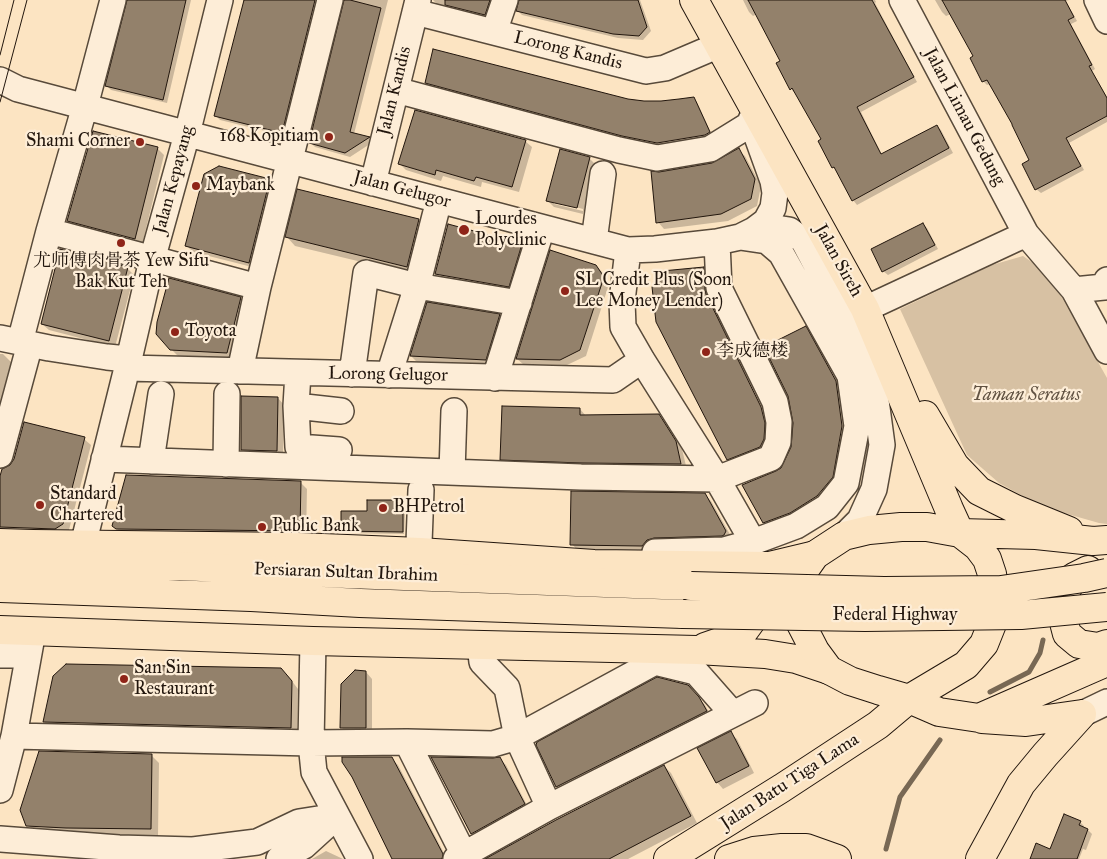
<!DOCTYPE html>
<html>
<head>
<meta charset="utf-8">
<style>
  body { margin:0 }
  canvas { display:block; background:#fce4c2 }
</style>
</head>
<body>
<canvas width="1107" height="859"></canvas>
<script>
const g = document.querySelector('canvas').getContext('2d');
g.lineJoin = 'round';
function fillPath(path, color) { g.fillStyle = color; g.fill(path, 'evenodd'); }
const shape = rows => new Path2D(rows.map(r => 'M' + r).join(''));
function stroke(path, color, width, dash) { g.strokeStyle = color; g.lineWidth = width; g.lineCap = dash ? 'butt' : 'round'; g.setLineDash(dash || []); g.stroke(path); }
function label(font, color, halo, rows, align = 'center') {
  g.font = font + ' "IM FELL Great Primer","Noto Serif SC",serif'; g.lineWidth = 4.5; g.setLineDash([]); g.textBaseline = 'middle'; g.strokeStyle = halo; g.fillStyle = color; for (const [text, x, y, turn = 0] of rows) {
    g.save(); g.translate(x, y); g.rotate((+turn || 0) * Math.PI / 180); g.textAlign = isNaN(turn) ? turn : align; if (halo) g.strokeText(text, 0, 0); g.fillText(text, 0, 0); g.restore();
  }
}
fillPath(shape([
  [1023,256,1048,273,1107,378,1107,524,1099,523,1043,507,999,483,967,455,900,309,992,265]
]), '#d7c1a3');
fillPath(shape([
  [128,0,191,0,167,103,111,90,107,86],
  [245,0,320,0,286,136,220,120,216,116],
  [345,0,388,0,354,134,369,138,373,142,350,157,315,147,310,142],
  [433,0,495,0,489,18,438,5],
  [520,0,640,0,651,31,643,40,618,38,522,15,518,11],
  [743,0,875,0,876,2,875,3,917,82,861,112,882,155,937,126,941,130,953,153,857,205,853,200,837,171,833,167,822,140,795,93,791,89,782,62,757,14,753,16,749,12],
  [935,0,1069,0,1066,1,1077,21,1071,24,1095,69,1092,71,1107,97,1107,122,1069,143,1084,170,1041,193,1036,189,1031,161,1013,125,991,84,987,85,983,81,975,57,951,14,946,16,942,12],
  [426,82,627,100,661,102,693,98,697,102,713,137,662,147,628,140,430,87],
  [525,141,532,147,519,192,482,182,481,187,443,176,441,181,406,170,400,164],
  [157,148,164,155,142,245,75,227,68,221],
  [738,150,745,156,761,186,757,206,728,221,664,229,658,222,713,164],
  [589,158,596,165,583,214,554,207,548,201],
  [554,201,583,209,583,211,554,204],
  [270,180,276,187,256,268,193,252,186,245],
  [419,220,427,229,416,275,295,246,287,237],
  [923,224,927,228,938,249,888,275,883,271],
  [521,245,528,252,515,293,443,281,436,274],
  [596,266,602,272,609,284,586,356,567,365,523,364,517,359],
  [127,268,134,275,115,347,49,330,42,324],
  [703,268,710,275,767,414,770,446,735,465,728,459,657,322],
  [240,298,247,305,234,359,178,356,171,349],
  [428,304,499,316,506,322,492,366,418,363,411,356],
  [805,328,812,335,842,388,848,433,839,484,824,502,771,529,764,522,782,469,792,448],
  [0,354,3,354,12,363,0,411],
  [278,398,284,405,283,457,248,456,242,449],
  [580,409,586,416,659,416,666,422,682,449,687,470,508,466,501,459],
  [84,439,91,445,69,530,62,535,0,535,0,481],
  [300,482,307,489,306,537,123,535,113,525],
  [704,494,711,501,732,538,649,552,578,551,572,544],
  [394,501,396,503,396,513,403,513,405,514,404,534,344,533,342,531,368,512],
  [366,672,372,679,372,734,348,734,342,728],
  [288,676,298,689,297,734,51,728,44,722],
  [695,693,705,705,712,718,563,793,557,787,538,745],
  [730,733,737,739,754,773,723,789,717,782],
  [151,755,159,763,158,836,75,835,36,833,28,825],
  [391,758,398,765,447,859,393,859],
  [499,758,506,765,530,811,478,840,472,833],
  [664,766,671,773,697,823,628,859,489,859],
  [1080,822,1084,826,1084,828,1088,830,1092,834,1086,850,1083,849,1079,859,1033,859,1051,850],
  [326,851,341,858,343,859,312,859]
]), '#0003');
stroke(shape([
  [990,692,1029,672,1040,653,1043,640],
  [886,849,900,797,940,740]
]), '#786854', 5);
const building = shape([
  [127,0,186,0,163,100,105,86,127,0],
  [244,0,315,0,282,133,214,116,244,0],
  [344,0,350,0,381,8,350,132,370,137,345,153,309,143,344,0],
  [445,0,490,0,485,15,445,5,445,0],
  [519,0,638,0,647,27,639,36,613,34,516,11,519,0],
  [748,0,872,0,914,77,857,107,881,154,937,125,949,148,852,201,834,167,832,168,818,141,821,139,792,88,790,90,776,63,780,61,748,0],
  [942,0,1065,0,1074,17,1068,20,1092,65,1089,66,1107,98,1107,116,1066,138,1081,166,1035,190,1022,164,1029,160,1012,125,1012,124,987,80,982,82,970,58,973,56,942,0],
  [433,49,628,99,644,101,661,101,679,99,694,97,710,132,705,135,657,143,622,136,425,83,433,49],
  [415,110,526,140,512,187,476,177,474,181,436,170,435,175,398,164,415,110],
  [93,131,158,147,135,239,67,221,93,131],
  [739,148,755,179,751,199,721,214,656,223,651,171,659,172,712,163,739,148],
  [560,149,590,157,577,208,546,201,560,149],
  [219,166,270,179,249,263,185,246,204,174,219,166],
  [297,189,419,219,407,267,285,237,297,189],
  [923,223,935,245,882,272,871,249,923,223],
  [448,224,522,244,509,287,435,274,448,224],
  [60,249,128,267,109,341,41,324,60,249],
  [550,250,596,265,604,277,580,350,560,360,516,359,550,250],
  [704,267,705,289,706,294,761,407,765,423,764,439,760,447,727,460,656,322,652,287,662,271,704,267],
  [169,278,241,297,227,353,170,350,156,334,157,322,169,278],
  [427,302,500,314,486,360,410,356,427,302],
  [806,326,836,381,842,426,833,477,817,496,790,513,763,523,742,485,776,471,781,468,791,447,793,423,788,396,764,347,806,326],
  [241,396,278,397,277,451,241,450,241,396],
  [502,406,580,408,580,415,659,414,676,441,681,464,581,463,500,460,502,406],
  [24,422,85,437,63,524,55,529,0,527,0,476,2,469,10,465,14,459,24,422],
  [126,475,301,481,300,531,116,529,112,526,126,475],
  [571,491,705,493,726,531,724,535,722,536,654,538,647,540,642,546,570,545,571,491],
  [367,500,395,500,394,511,403,511,403,532,341,531,341,511,367,511,367,500],
  [66,664,281,668,292,681,291,728,43,722,53,676,66,664],
  [355,670,366,671,366,728,340,728,341,684,355,670],
  [657,677,688,685,699,697,707,711,556,787,536,745,537,742,657,677],
  [731,731,749,766,716,783,697,748,731,731],
  [39,751,152,754,151,829,66,828,26,826,20,810,39,751],
  [342,757,392,757,443,854,442,859,392,859,352,777,342,762,342,757],
  [431,757,493,758,500,757,525,804,471,834,431,757],
  [664,765,691,816,609,859,485,859,556,820,664,765],
  [1064,814,1081,821,1079,825,1088,829,1077,859,1030,859,1036,843,1050,849,1064,814]
]);
fillPath(building, '#93816b');
stroke(building, '#22160d', 1);
const minor = shape([
  [902,0,1026,234,1074,290,1107,351],
  [1097,0,1107,21],
  [415,12,646,71,665,68,719,45],
  [494,32,505,0],
  [0,80,18,89,628,250,655,249,717,242,740,237,754,230,766,221,773,208,775,193,773,181,751,120],
  [396,90,619,150,657,158,710,149,752,123],
  [373,183,418,0],
  [754,230,776,228,789,230,803,240,855,338,875,393,882,445,874,489,860,520,844,536],
  [49,231,258,287],
  [594,241,603,174],
  [628,250,622,301,623,327,642,360,717,479,753,542],
  [1074,290,1104,287,1107,280],
  [865,309,1026,234],
  [0,338,49,348,107,357,128,359],
  [20,342,49,231,85,106,113,0],
  [127,368,613,380,642,360],
  [240,371,258,287,330,0],
  [298,373,296,406,298,447,339,450],
  [352,374,366,273,417,286,519,303],
  [389,375,417,286,439,200],
  [495,378,542,228],
  [296,406,341,411],
  [0,455,30,344],
  [104,459,581,477,717,479,771,458,778,442,779,422,775,402,719,288,717,242],
  [151,461,161,394],
  [226,464,227,394],
  [452,472,454,411],
  [83,545,127,368,152,260,187,134,220,0],
  [420,552,419,543,421,490],
  [655,552,724,550,753,542,796,526,827,507,846,483,857,426,850,376,781,253,767,241,740,237],
  [313,641,311,743,314,772,360,859],
  [480,645,482,662,507,688,517,737,549,807],
  [0,655,28,655],
  [1082,714,1107,702],
  [14,736,311,743,407,742,493,744,517,737,655,662,696,672,733,714],
  [407,742,464,855],
  [0,790,14,736,33,631],
  [0,839,119,848,193,850,257,842,299,822,337,816],
  [279,859,304,846,337,816],
  [456,859,549,807,755,703]
]);
const major = shape([
  [0,543,33,544,298,547,420,552,594,564,769,566,815,555],
  [0,630,313,641,697,650,765,654,796,659,829,670],
  [705,647,731,638,744,631,752,620,755,600,754,594]
]);
const highway = shape([
  [925,415,955,466,979,491,1015,509,1069,531],
  [1107,540,1093,541,1036,535,960,533,927,527,901,527,869,530,844,536,815,555,803,572,797,591,799,620,815,651,829,670,850,681,878,690,909,699,939,712,979,718,1107,662],
  [0,564,180,566,347,574,691,586],
  [1088,570,1074,577,1062,597,1061,611,1067,634,1079,644,1098,647,1107,644],
  [0,588,251,597,360,603,683,614],
  [982,719,1026,722,1082,714],
  [668,859,782,788,878,725,909,699,966,665,984,644,992,624,997,605,992,574,987,559,978,547,960,533,949,509,865,309,694,0],
  [729,859,754,851,782,848,806,848,837,859],
  [980,859,1021,784,1045,755,1082,714]
]);
stroke(minor, '#584a3a', 28);
stroke(major, '#22160d', 30);
stroke(highway, '#22160d', 30);
stroke(minor, '#fdedd7', 25);
stroke(major, '#fce4c2', 28);
stroke(highway, '#fce4c2', 28);
stroke(shape([
  [0,55,14,0],
  [0,102,27,0]
]), '#22160d', 1);
const highwayBridge = shape([
  [691,586,884,591,1001,590,1084,578,1107,573],
  [683,614,865,617,1021,615,1107,607]
]);
stroke(highwayBridge, '#22160d', 30, []);
stroke(highwayBridge, '#fce4c2', 28);
for (const [x, y, r, color] of [
  [329,137,5,"#8f2418"],
  [140,142,5,"#8f2418"],
  [196,186,5,"#8f2418"],
  [464,230,6,"#8f2418"],
  [121,243,5,"#8f2418"],
  [565,291,5,"#8f2418"],
  [175,332,5,"#8f2418"],
  [706,352,5,"#8f2418"],
  [40,505,5,"#8f2418"],
  [383,508,5,"#8f2418"],
  [262,527,5,"#8f2418"],
  [124,679,5,"#8f2418"]
]) { const dot = new Path2D(); dot.arc(x, y, r, 0, 2 * Math.PI); g.fillStyle = color; g.fill(dot); stroke(dot, '#fdedd7', 2); }
label('18px', '#22160d', '#fdedd7', [
  ["Lorong Kandis",568,51,14],
  ["Jalan Kandis",395,91,-76],
  ["Jalan Limau Gedung",964,117,62],
  ["Jalan Kepayang",174,180,-75],
  ["Jalan Gelugor",402,190,15],
  ["Jalan Sireh",838,261,61],
  ["Lorong Gelugor",388,375,1],
  ["Persiaran Sultan Ibrahim",346,573,2],
  ["Federal Highway",895,616],
  ["Jalan Batu Tiga Lama",790,782,-33]
]);
label('18px', '#22160d', '#fdedd7', [
  ["168 Kopitiam",319,137,"right"],
  ["Shami Corner",130,142,"right"],
  ["Maybank",206,186],
  ["Lourdes",475,220],
  ["Polyclinic",475,241],
  ["尤师傅肉骨茶 Yew Sifu",121,262,"center"],
  ["Bak Kut Teh",121,283,"center"],
  ["SL Credit Plus (Soon",575,281],
  ["Lee Money Lender)",575,302],
  ["Toyota",185,332],
  ["李成德楼",716,352],
  ["Standard",50,495],
  ["Chartered",50,516],
  ["BHPetrol",393,508],
  ["Public Bank",272,527],
  ["San Sin",134,669],
  ["Restaurant",134,690]
], 'left');
label('italic 18px', '#615242', '#fdedd7', [
  ["Taman Seratus",1026,396]
]);
</script>
</body>
</html>
